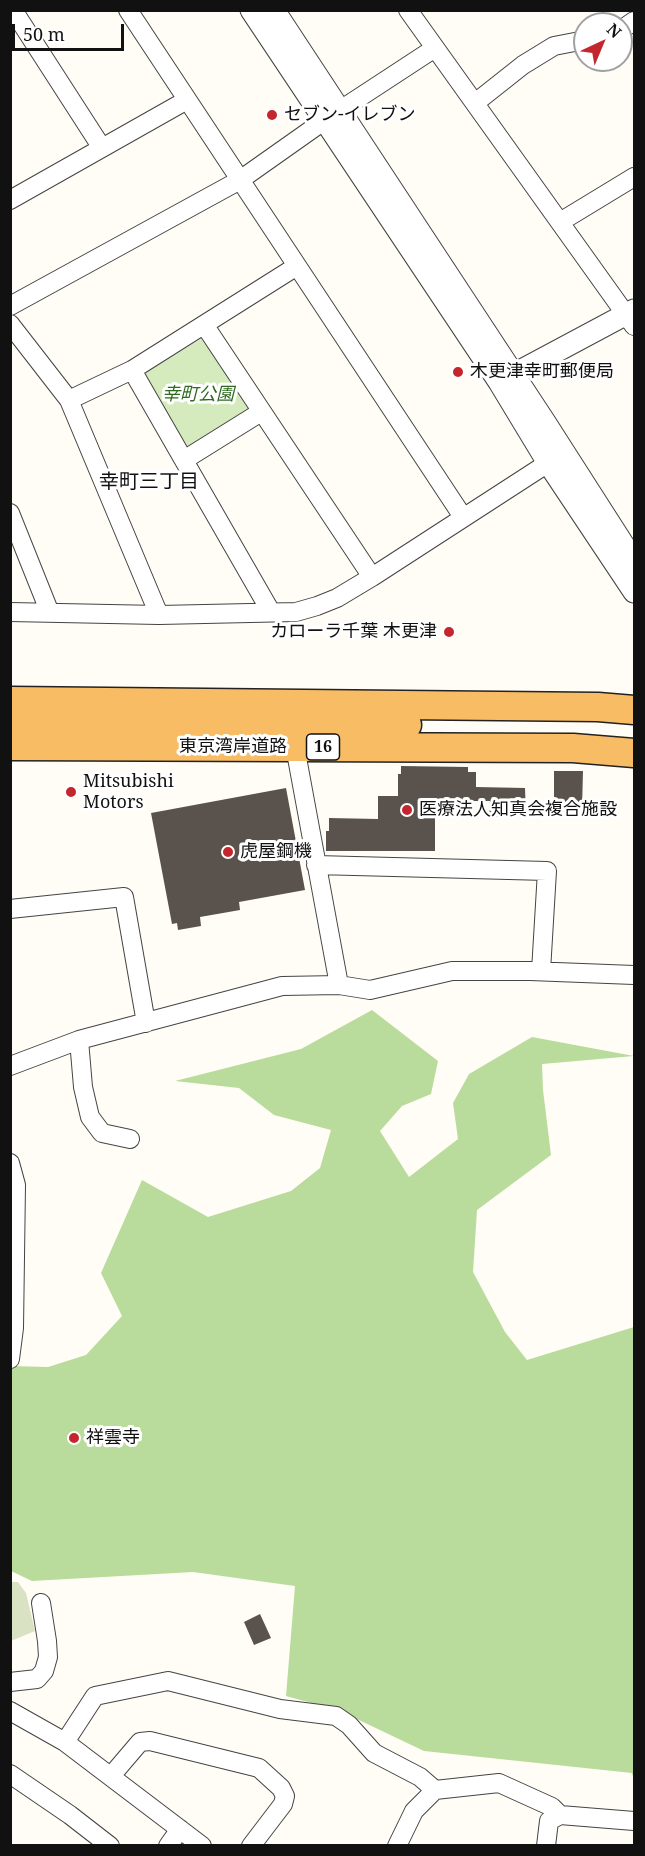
<!DOCTYPE html>
<html>
<head>
<meta charset="utf-8">
<style>
  body { margin:0 }
  #map { position:relative; width:645px; height:1856px; overflow:hidden; background:#fffdf5; font-family:"Noto Serif",serif }
  canvas { display:block }
  .frame { position:absolute; inset:0; border:12px solid #111; pointer-events:none }
  .north { position:absolute; left:573px; top:12px; width:60px; height:60px; box-sizing:border-box; background:#fff; border:2px solid #a0a0a0; border-radius:50%; rotate:44deg; font-size:16px; font-weight:700; line-height:24px; text-align:center; color:#111 }
  .north::after { content:''; display:block; margin:auto; width:21px; height:27px; background:#c4262e; clip-path:polygon(50% 0,100% 100%,50% 72%,0 100%) }
  .scale { position:absolute; left:12px; top:24px; width:112px; height:27px; box-sizing:border-box; border:3px solid #111; border-top:0; padding-left:8px; font-size:18px; line-height:21px; white-space:nowrap; color:#111; -webkit-text-stroke:4px #fff; paint-order:stroke }
</style>
</head>
<body>
<div id="map">
<canvas width="645" height="1856"></canvas>
<div class="frame"></div>
<div class="north">N</div>
<div class="scale">50 m</div>
</div>
<script>
const g = document.querySelector('canvas').getContext('2d');
g.lineJoin = 'round';
function fillPath(path, color) { g.fillStyle = color; g.fill(path, 'evenodd'); }
const shape = rows => new Path2D(rows.map(r => 'M' + r).join(''));
function stroke(path, color, width, dash) { g.strokeStyle = color; g.lineWidth = width; g.lineCap = dash ? 'butt' : 'round'; g.setLineDash(dash || []); g.stroke(path); }
function label(font, color, halo, rows, align = 'center') {
  g.font = font + ' "Noto Serif","Noto Sans JP",serif'; g.lineWidth = 6; g.setLineDash([]); g.textBaseline = 'middle'; g.strokeStyle = halo; g.fillStyle = color; for (const [text, x, y, turn = 0] of rows) {
    g.save(); g.translate(x, y); g.rotate((+turn || 0) * Math.PI / 180); g.textAlign = isNaN(turn) ? turn : align; if (halo) g.strokeText(text, 0, 0); g.fillText(text, 0, 0); g.restore();
  }
}
fillPath(shape([
  [201,339,208,341,251,410,191,450,185,448,144,376,147,372]
]), '#d5ebbd');
fillPath(shape([
  [372,1010,438,1061,431,1094,402,1106,380,1131,409,1177,458,1139,453,1103,469,1074,532,1037,634,1056,542,1064,543,1090,551,1155,477,1210,473,1272,505,1332,527,1360,634,1327,634,1780,632,1773,424,1751,340,1711,286,1696,295,1586,193,1572,32,1581,11,1571,11,1366,48,1367,86,1355,122,1316,101,1273,142,1180,208,1217,291,1191,320,1168,331,1130,274,1115,239,1088,175,1081,301,1049]
]), '#b9dc9c');
fillPath(shape([
  [11,1582,18,1582,26,1593,35,1631,11,1641]
]), '#d9e3c4');
fillPath(shape([
  [401,766,468,767,468,772,476,772,476,787,525,788,526,816,489,817,490,801,435,801,435,851,326,851,326,831,329,831,329,818,378,819,378,796,398,796,398,774,401,774],
  [554,771,583,771,582,809,554,809],
  [286,788,305,890,239,902,240,910,200,917,201,926,178,930,177,923,172,924,151,813],
  [260,1614,271,1638,254,1645,244,1622]
]), '#5a524d');
const minor = shape([
  [13,10,102,148],
  [128,10,463,517],
  [408,10,634,326],
  [621,30,634,21],
  [475,103,523,65,554,46,585,40],
  [10,200,187,100],
  [560,222,634,177],
  [10,306,240,180,325,120,435,48],
  [10,324,69,400,159,615],
  [205,326,372,577],
  [132,370,271,612],
  [69,400,132,370,297,266],
  [184,460,261,412],
  [10,513,50,613],
  [10,612,159,615,296,612,317,606,337,598,372,577,548,463],
  [295,747,339,985],
  [316,865,547,871,541,971],
  [10,909,124,897,146,1023],
  [79,1040,83,1087,90,1117,102,1133,130,1139],
  [10,1066,79,1040,282,986,339,985,370,990,452,971,530,971,634,975],
  [10,1163,16,1185,14,1328,10,1359],
  [10,1682,37,1679,44,1671,48,1657,47,1641,41,1603],
  [10,1711,65,1742,202,1846],
  [65,1742,95,1696,168,1681,280,1709,336,1716,349,1725,374,1753,420,1777,435,1790],
  [10,1774,70,1815,110,1846],
  [111,1776,140,1742,150,1741,259,1768,281,1788,285,1796,283,1804,251,1846],
  [168,1846,180,1829],
  [397,1846,414,1811,435,1790,499,1783,552,1807,560,1815],
  [546,1846,549,1821,560,1815,634,1821]
]);
const tertiary = shape([
  [251,10,499,382,548,463,634,592],
  [274,10,545,422,634,561],
  [503,380,634,310]
]);
const trunk = shape([
  [10,701,598,707,634,710],
  [10,723,407,725],
  [10,746,573,748,634,753]
]);
stroke(minor, '#444', 20);
stroke(tertiary, '#444', 23);
stroke(trunk, '#222', 31);
stroke(minor, '#fff', 18);
stroke(tertiary, '#fff', 21);
stroke(trunk, '#f7bc64', 28);
for (const [x, y, r, color] of [
  [272,115,6,"#c4262e"],
  [458,372,6,"#c4262e"],
  [449,632,6,"#c4262e"],
  [71,792,6,"#c4262e"],
  [407,810,6,"#c4262e"],
  [228,852,6,"#c4262e"],
  [74,1438,6,"#c4262e"]
]) { const dot = new Path2D(); dot.arc(x, y, r, 0, 2 * Math.PI); g.fillStyle = color; g.fill(dot); stroke(dot, '#fff', 2); }
for (const [x, y, w] of [
  [323,747,33]
]) { const box = new Path2D(); box.roundRect(x - w / 2, y - 13, w, 26, 4.5); g.fillStyle = '#fff'; g.fill(box); stroke(box, '#111', 1.5); }
label('bold 16px', '#111', null, [
  ["16",323,747]
]);
label('18px', '#111', '#fff', [
  ["セブン-イレブン",284,115],
  ["木更津幸町郵便局",470,372],
  ["カローラ千葉 木更津",437,632,"right"],
  ["Mitsubishi",83,782],
  ["Motors",83,803],
  ["医療法人知真会複合施設",419,810],
  ["虎屋鋼機",240,852],
  ["祥雲寺",86,1438]
], 'left');
label('italic 18px', '#2f6b1f', '#fff', [
  ["幸町公園",198,395]
]);
label('18px', '#111', '#fff', [
  ["東京湾岸道路",233,747]
]);
label('20px', '#111', '#fff', [
  ["幸町三丁目",149,482]
]);
</script>
</body>
</html>
